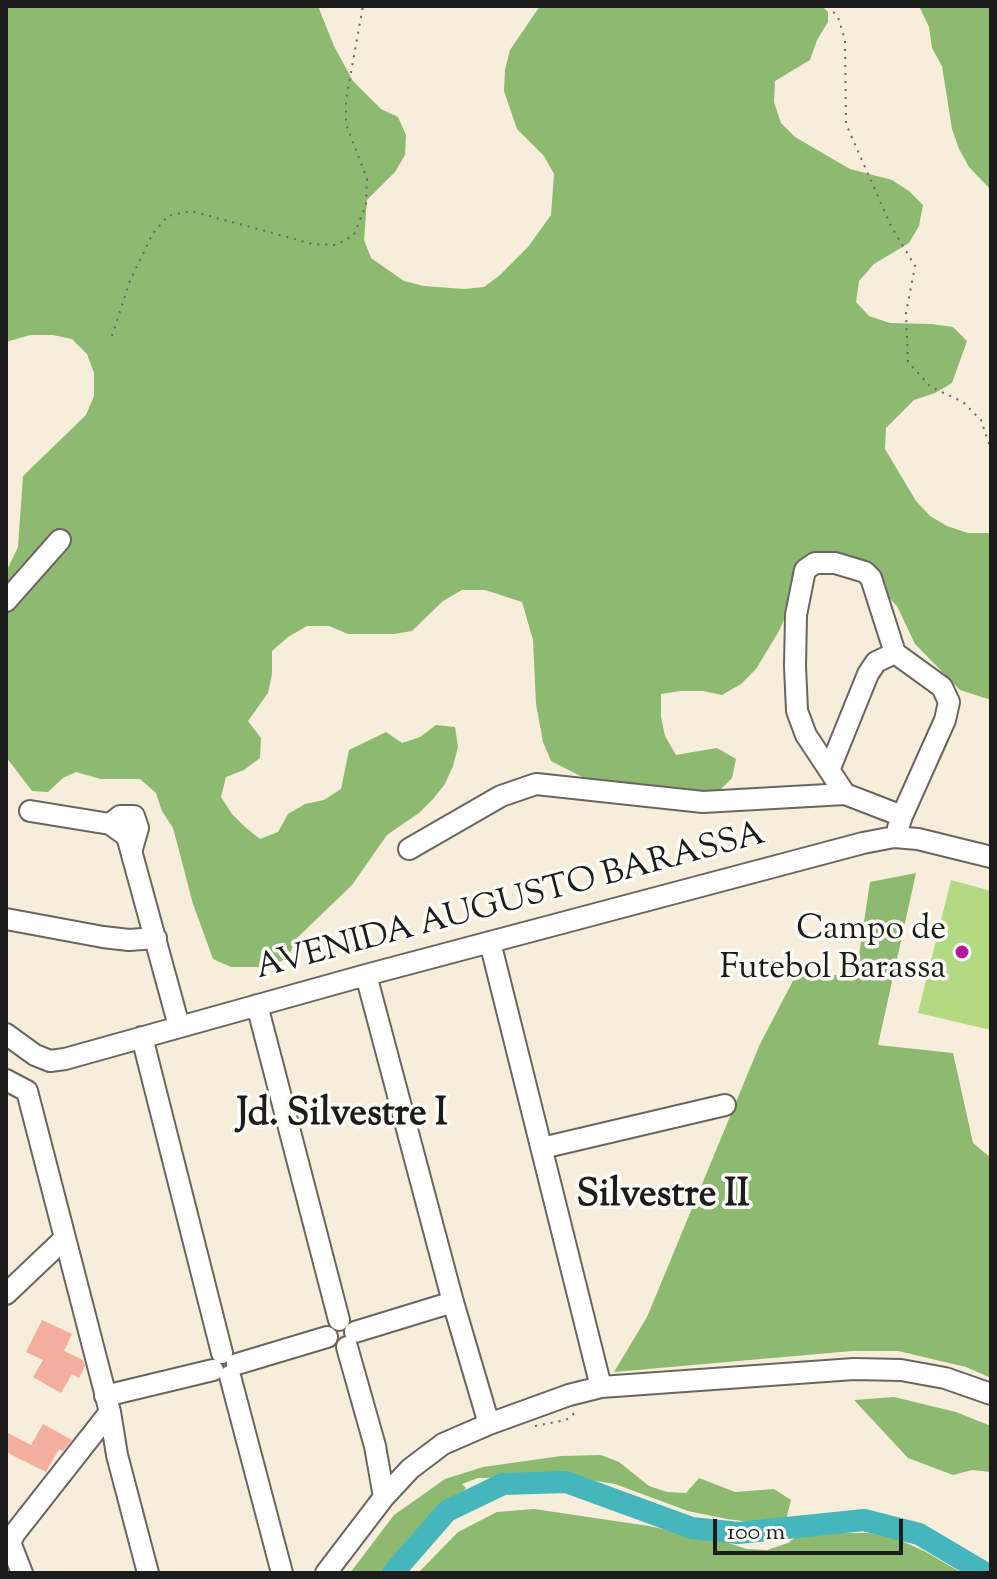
<!DOCTYPE html>
<html>
<head>
<meta charset="utf-8">
<style>
  body { margin:0 }
  #map { position:relative; width:997px; height:1579px; overflow:hidden; background:#f7eddb; font-family:"Sorts Mill Goudy",serif }
  canvas { display:block }
  .frame { position:absolute; inset:0; border:8px solid #1c1c1c; pointer-events:none }
  .scale { position:absolute; left:713px; top:1519px; width:190px; height:36px; box-sizing:border-box; border:4px solid #1c1c1c; border-top:0; padding-left:10px; font-size:24px; line-height:28px; white-space:nowrap; color:#1c1c1c; -webkit-text-stroke:6px #fdfcf7; paint-order:stroke }
</style>
</head>
<body>
<div id="map">
<canvas width="997" height="1579"></canvas>
<div class="frame"></div>
<div class="scale">100 m</div>
</div>
<script>
const g = document.querySelector('canvas').getContext('2d');
g.lineJoin = 'round';
function fillPath(path, color) { g.fillStyle = color; g.fill(path, 'evenodd'); }
const shape = rows => new Path2D(rows.map(r => 'M' + r).join(''));
function stroke(path, color, width, dash) { g.strokeStyle = color; g.lineWidth = width; g.lineCap = dash ? 'butt' : 'round'; g.setLineDash(dash || []); g.stroke(path); }
function label(font, color, halo, rows, align = 'center') {
  g.font = font + ' "Sorts Mill Goudy",serif'; g.lineWidth = 7; g.setLineDash([]); g.textBaseline = 'middle'; g.strokeStyle = halo; g.fillStyle = color; for (const [text, x, y, turn = 0] of rows) {
    g.save(); g.translate(x, y); g.rotate((+turn || 0) * Math.PI / 180); g.textAlign = isNaN(turn) ? turn : align; if (halo) g.strokeText(text, 0, 0); g.fillText(text, 0, 0); g.restore();
  }
}
fillPath(shape([
  [951,880,991,891,991,1030,918,1013]
]), '#b3d983');
fillPath(shape([
  [6,6,318,6,334,46,353,81,381,109,398,117,406,135,405,155,395,172,367,200,364,240,371,258,404,281,424,286,464,289,484,287,500,275,528,247,551,215,554,174,544,156,517,129,504,91,505,70,510,50,540,6,822,6,828,12,828,22,817,40,810,60,775,81,774,102,781,123,795,137,850,169,892,180,909,191,923,205,919,226,909,243,874,264,859,281,856,302,869,316,890,323,932,324,953,327,967,341,952,383,935,393,914,400,886,428,885,449,916,501,930,516,947,526,968,533,991,533,991,700,960,690,915,644,897,606,867,576,826,564,795,594,779,631,756,669,741,684,722,695,703,691,680,691,661,694,661,717,665,736,676,755,717,748,736,759,732,778,717,793,649,792,588,780,551,761,543,742,536,704,533,640,522,602,485,590,462,590,443,601,412,631,394,634,348,634,329,626,307,626,288,637,272,651,272,674,268,693,248,721,261,738,260,758,244,770,226,777,221,797,232,814,245,827,260,839,278,832,288,814,305,804,324,800,341,789,349,750,386,732,402,743,420,737,436,725,455,727,458,747,453,766,445,784,433,799,419,813,387,835,352,885,297,938,288,957,271,967,231,967,213,959,193,904,173,828,162,811,156,793,140,779,101,779,76,772,63,778,48,792,32,791,6,757,6,572,18,547,23,476,86,415,94,396,94,373,87,354,72,339,53,335,30,335,6,342],
  [919,6,991,6,991,190,969,167,959,149,952,129,942,66,932,48,929,27],
  [916,873,878,1045,953,1053,973,1143,991,1158,991,1378,966,1367,898,1351,852,1351,614,1372,647,1317,760,1044,796,975,856,975,870,882],
  [894,1397,956,1412,991,1426,991,1472,972,1470,953,1475,908,1458,854,1400],
  [601,1455,619,1462,649,1486,667,1492,686,1493,699,1478,735,1492,774,1489,791,1500,786,1520,766,1524,727,1519,688,1511,615,1484,596,1481,556,1477,478,1478,462,1484,466,1488,411,1552,398,1573,350,1573,394,1515,445,1479,483,1467,561,1456],
  [534,1509,649,1526,725,1542,747,1549,767,1550,788,1543,801,1533,869,1533,893,1537,926,1552,962,1573,418,1573,458,1532,497,1512]
]), '#8eb971');
stroke(shape([
  [393,1573,447,1511,503,1484,566,1482,692,1528,738,1533,864,1520,919,1534,985,1573]
]), '#46b6bd', 22);
fillPath(shape([
  [42,1320,72,1334,64,1351,83,1360,85,1366,79,1378,72,1374,61,1393,33,1377,43,1360,26,1352],
  [43,1424,72,1440,63,1451,59,1449,46,1472,6,1452,6,1432,31,1445]
]), '#f4ae9d');
const minor = shape([
  [6,601,60,540],
  [830,768,868,674,876,662,895,653],
  [845,794,806,735,797,711,795,666,796,615,805,570,815,563,835,563,865,572,871,578,895,653,942,687,949,702,945,720,902,816],
  [30,811,110,824,127,836,179,1026],
  [110,824,120,816,134,816,138,828,132,849],
  [409,849,501,796,536,784,703,802,845,794,902,816,898,828],
  [6,919,103,937,129,940,156,938],
  [490,942,601,1387],
  [366,975,453,1302,489,1424],
  [257,1005,339,1320],
  [6,1034,35,1055,50,1061,65,1059,366,975,863,843,894,837,918,839,991,857],
  [142,1037,222,1353],
  [6,1080,27,1091,110,1412,117,1455,148,1573],
  [542,1148,725,1105],
  [6,1294,64,1239],
  [355,1332,453,1302],
  [347,1347,375,1446,384,1497],
  [237,1364,327,1337],
  [230,1376,282,1573],
  [105,1396,213,1370],
  [10,1542,22,1573],
  [6,1550,15,1533,110,1412],
  [326,1573,384,1497,410,1469,443,1444,489,1424,569,1395,601,1387,854,1369,901,1370,945,1378,991,1394]
]);
stroke(minor, '#69655f', 24);
stroke(shape([
  [828,6,838,17,845,40,846,124,891,226,915,266,906,313,908,362,931,387,963,402,981,420,991,450],
  [112,336,129,283,153,233,168,216,191,211,313,244,336,245,354,235,366,205,367,179,346,124,346,100,363,6],
  [535,1426,566,1420,577,1411]
]), '#69655f', 2, [2, 6]);
stroke(minor, '#fff', 20);
for (const [x, y, r, color] of [
  [962,952,8,"#b5179e"]
]) { const dot = new Path2D(); dot.arc(x, y, r, 0, 2 * Math.PI); g.fillStyle = color; g.fill(dot); stroke(dot, '#fdfcf7', 3); }
label('34px', '#1c1c1c', '#fdfcf7', [
  ["AVENIDA AUGUSTO BARASSA",511,904,-15]
]);
label('34px', '#1c1c1c', '#fdfcf7', [
  ["Campo de",946,932],
  ["Futebol Barassa",946,971]
], 'right');
label('bold 38px', '#1c1c1c', '#fdfcf7', [
  ["Jd. Silvestre I",342,1118],
  ["Silvestre II",663,1199]
]);
</script>
</body>
</html>
